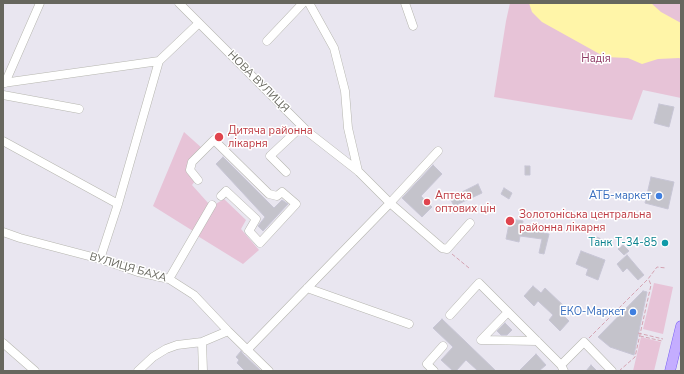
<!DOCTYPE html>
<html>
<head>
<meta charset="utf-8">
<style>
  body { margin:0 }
  #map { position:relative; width:684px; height:374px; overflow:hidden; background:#e9e6f0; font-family:"Nunito Sans",sans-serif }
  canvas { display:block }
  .frame { position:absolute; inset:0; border:4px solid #67675e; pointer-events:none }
</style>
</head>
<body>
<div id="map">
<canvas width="684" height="374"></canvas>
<div class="frame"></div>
</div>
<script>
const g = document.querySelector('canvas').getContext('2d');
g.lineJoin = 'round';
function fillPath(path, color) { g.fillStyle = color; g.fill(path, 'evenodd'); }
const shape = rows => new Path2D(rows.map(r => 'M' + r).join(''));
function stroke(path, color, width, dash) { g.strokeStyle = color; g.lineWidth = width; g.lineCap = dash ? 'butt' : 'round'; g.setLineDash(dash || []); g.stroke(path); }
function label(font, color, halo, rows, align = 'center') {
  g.font = font + ' "Nunito Sans",sans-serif'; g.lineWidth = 3; g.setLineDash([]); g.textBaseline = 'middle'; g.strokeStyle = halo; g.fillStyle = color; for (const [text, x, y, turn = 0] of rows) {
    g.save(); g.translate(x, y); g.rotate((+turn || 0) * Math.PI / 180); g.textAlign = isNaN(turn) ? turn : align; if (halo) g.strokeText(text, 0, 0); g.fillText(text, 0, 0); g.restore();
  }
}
fillPath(shape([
  [510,3,681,3,681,98,643,90,632,120,494,97,506,21],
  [184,132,203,149,190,162,195,181,192,185,209,204,193,231,153,206],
  [224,199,246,220,241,229,259,250,243,264,196,235,214,205],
  [654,283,673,287,663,334,643,329],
  [641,337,661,342,654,371,633,371]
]), '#e7c3d7');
fillPath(shape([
  [529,3,651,3,661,12,681,23,681,59,679,58,658,59,642,64,628,58,605,57,542,22,532,12]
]), '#fff5a8');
const building = shape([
  [659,104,674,107,669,127,654,123,659,104],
  [223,157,274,208,282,200,288,204,263,231,258,226,265,217,216,164,223,157],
  [433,165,442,174,421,196,432,207,422,217,402,198,433,165],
  [525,166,530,166,530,175,525,175,525,166],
  [651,177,674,182,668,209,645,203,651,177],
  [478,184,482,193,454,206,450,198,478,184],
  [504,188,512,193,509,199,501,194,504,188],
  [510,219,523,221,522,229,549,234,544,254,539,253,542,239,520,236,519,242,506,239,510,219],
  [594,236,604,240,602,246,592,243,594,236],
  [623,245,629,251,624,255,618,249,623,245],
  [581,251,605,260,598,280,586,275,588,269,576,264,581,251],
  [627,255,644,275,638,280,627,268,623,272,617,264,627,255],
  [533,286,541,293,545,288,566,308,561,313,569,321,560,331,549,320,553,315,538,301,534,306,524,296,533,286],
  [643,291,647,292,634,355,610,347,598,337,643,291],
  [442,319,467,343,496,371,478,371,466,360,456,371,453,371,441,360,453,347,433,328,442,319],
  [505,323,512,330,507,335,501,335,497,331,505,323],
  [241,351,243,354,261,371,245,371,237,363,239,360,236,357,241,351],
  [536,354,546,365,539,371,519,371,536,354],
  [591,365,597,371,586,371,591,365]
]);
fillPath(building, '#c4c3cb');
stroke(building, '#c7c5d5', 1);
const minor = shape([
  [179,3,308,132,358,171,390,203,442,248,447,249,470,223],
  [309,3,334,48,345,91,348,128,358,171],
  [405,3,413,26],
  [267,41,303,3],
  [3,83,159,61],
  [5,83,40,3],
  [3,95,79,109],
  [3,141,118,204],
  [286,172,270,156,302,126],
  [198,180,190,170,192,162,214,140,269,194,277,196,282,192,296,204,260,243,249,231,256,219,226,191,221,196],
  [3,232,20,238,100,259,138,272,169,279,194,295,228,331,269,371],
  [100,259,118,204,159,61,199,23],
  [169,279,212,205],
  [307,288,409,324],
  [508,312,481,340,537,341],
  [450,315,479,283,561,365,564,371],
  [202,342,203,371],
  [3,343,35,371],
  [247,350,390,203,438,151],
  [561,365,584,342,612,371],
  [138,371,153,357,166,349,177,345,202,342,228,331],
  [434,371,427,364,443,346]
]);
const major = shape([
  [670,371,681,326]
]);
stroke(minor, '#b6b6af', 9);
stroke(major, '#765df2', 11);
stroke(shape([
  [452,254,469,268],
  [638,333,663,339],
  [640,336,662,341],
  [589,338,648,279,657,267,666,268],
  [619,371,635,357,651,285,649,280]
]), '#d4a3b2', 1, [4, 2]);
stroke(minor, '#fff', 8);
stroke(major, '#c4adff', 10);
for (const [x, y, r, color] of [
  [219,137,5,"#e0444e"],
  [659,196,4,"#3f7fe0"],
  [427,202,4,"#e0444e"],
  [510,221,5,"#e0444e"],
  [665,243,4,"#0f9aa8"],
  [633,312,4,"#3f7fe0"]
]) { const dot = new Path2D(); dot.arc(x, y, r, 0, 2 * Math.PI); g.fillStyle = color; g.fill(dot); stroke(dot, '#fff', 1.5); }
label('11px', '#8d3762', '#fff', [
  ["Надія",596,59]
]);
label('11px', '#67675e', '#fff', [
  ["НОВА ВУЛИЦЯ",258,82,45],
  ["ВУЛИЦЯ БАХА",128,268,16]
]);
label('11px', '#be3a42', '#fff', [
  ["Дитяча районна",228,131],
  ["лікарня",228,144],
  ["Аптека",435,196],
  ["оптових цін",435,209],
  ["Золотоніська центральна",519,215],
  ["районна лікарня",519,228]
], 'left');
label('11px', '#366cbe', '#fff', [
  ["АТБ-маркет",651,196],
  ["ЕКО-Маркет",625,312]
], 'right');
label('11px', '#0d838f', '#fff', [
  ["Танк Т-34-85",657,243]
], 'right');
</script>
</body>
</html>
